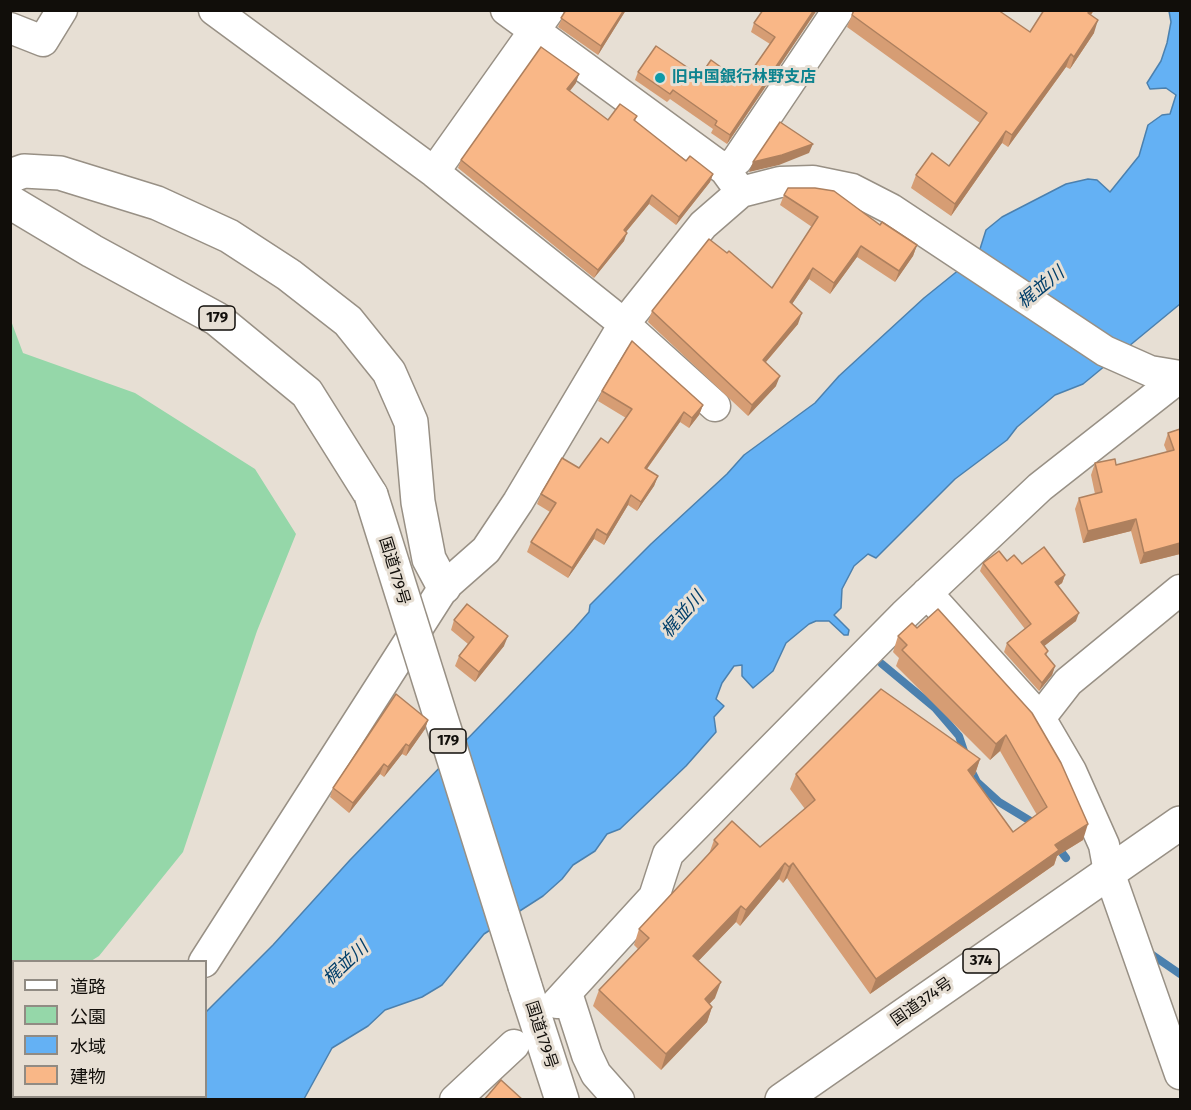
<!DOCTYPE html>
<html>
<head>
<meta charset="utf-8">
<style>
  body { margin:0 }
  #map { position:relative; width:1191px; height:1110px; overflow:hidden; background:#e7dfd4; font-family:"Fira Sans","Noto Sans JP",sans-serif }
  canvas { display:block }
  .frame { position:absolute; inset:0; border:12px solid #110e0a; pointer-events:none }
  .legend { position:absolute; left:12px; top:960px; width:195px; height:138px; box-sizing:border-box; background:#e7dfd4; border:2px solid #918b83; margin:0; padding:8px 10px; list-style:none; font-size:18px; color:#110e0a }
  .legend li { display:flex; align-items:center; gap:12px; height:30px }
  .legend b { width:30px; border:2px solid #918b83 }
</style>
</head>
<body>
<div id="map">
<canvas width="1191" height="1110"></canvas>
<div class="frame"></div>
<ul class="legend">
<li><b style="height:8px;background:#fff"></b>道路</li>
<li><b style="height:16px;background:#95d7a9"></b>公園</li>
<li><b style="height:16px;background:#64b1f4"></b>水域</li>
<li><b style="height:16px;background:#f9b787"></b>建物</li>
</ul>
</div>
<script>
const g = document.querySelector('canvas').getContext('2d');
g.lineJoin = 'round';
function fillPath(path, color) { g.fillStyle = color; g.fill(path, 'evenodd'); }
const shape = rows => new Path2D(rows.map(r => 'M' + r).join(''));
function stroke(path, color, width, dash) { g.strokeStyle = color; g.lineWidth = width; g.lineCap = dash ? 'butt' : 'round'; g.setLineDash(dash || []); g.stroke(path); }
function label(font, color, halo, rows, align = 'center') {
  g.font = font + ' "Fira Sans","Noto Sans JP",sans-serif'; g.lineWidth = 6; g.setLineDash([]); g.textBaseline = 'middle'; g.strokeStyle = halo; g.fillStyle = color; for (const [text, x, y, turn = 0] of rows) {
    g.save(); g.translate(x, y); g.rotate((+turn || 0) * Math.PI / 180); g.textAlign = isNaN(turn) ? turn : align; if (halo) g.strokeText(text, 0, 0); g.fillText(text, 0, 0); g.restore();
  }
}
fillPath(shape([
  [10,318,23,353,135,393,255,469,296,534,257,631,183,852,99,956,91,961,14,962,13,1014,11,1016]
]), '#95d7a9');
const water = shape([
  [1169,11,1180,11,1180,304,1083,384,1055,395,1017,427,1007,440,955,479,876,558,868,554,854,566,842,589,841,608,834,615,849,630,848,635,844,635,829,621,816,621,809,624,786,643,773,671,753,688,742,676,742,665,734,666,722,683,716,699,724,706,714,717,716,732,686,766,620,829,607,834,595,851,573,865,562,879,543,896,484,934,442,985,422,997,385,1010,368,1026,332,1048,304,1099,93,1100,97,1096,206,1096,206,1012,273,945,350,860,574,629,589,612,590,605,651,544,727,474,744,455,815,403,839,376,924,298,960,269,980,249,986,230,1002,217,1066,184,1088,179,1097,180,1110,192,1139,156,1148,125,1162,115,1170,114,1176,95,1166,88,1150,89,1147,83,1161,61,1167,43,1171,22,1169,11]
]);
fillPath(water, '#64b1f4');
stroke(water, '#4b80ae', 1.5);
stroke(shape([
  [882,664,935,708,959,736,965,754],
  [970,768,977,782,999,802,1037,825],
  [1056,845,1066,858],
  [1151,954,1180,974]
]), '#4b80ae', 8);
const minor = shape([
  [214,10,434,172,624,324,715,406],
  [506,10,725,170,741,192],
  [10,28,43,41,62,10],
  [725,170,737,160,838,10],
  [434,172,549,10],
  [927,593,1040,718,1071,771,1104,845,1109,872,1180,1074],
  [1040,718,1068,682,1180,590],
  [204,962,444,587,486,550,518,502,624,324,703,225,741,192,780,182,813,181,852,189,891,209,1105,351,1150,371,1180,376],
  [567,993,587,1055,596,1074,619,1100],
  [557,1003,654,897,668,854,904,615,1040,487,1180,377],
  [41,1100,46,1096],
  [455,1100,514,1045]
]);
const highway = shape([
  [10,176,24,171,60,173,157,203,229,236,289,275,348,321,389,372,411,422,418,502,429,559,444,587],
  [10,202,92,251,217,319,307,393,371,495],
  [525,986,562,1100],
  [782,1100,1180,823]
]);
stroke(minor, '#989085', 33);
stroke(highway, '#989085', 36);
stroke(minor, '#fff', 30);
stroke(highway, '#fff', 33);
const highwayBridge = shape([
  [371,495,525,986]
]);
stroke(highwayBridge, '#989085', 36, []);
stroke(highwayBridge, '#fff', 33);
fillPath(shape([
  [566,10,626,10,598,55,558,27],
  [763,10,817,10,727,144,711,133,713,129,670,99,667,102,635,80,638,72,700,76,743,83,770,44,751,32,754,23],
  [1044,10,1094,10,1091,15,1094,33,1070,69,1066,67,1008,147,1002,143,951,216,911,188,916,175,949,166,980,123,847,27,852,15,1030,32],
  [576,83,570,91,608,120,637,116,635,121,686,161,713,174,710,182,676,225,649,204,626,232,624,241,594,278,458,168,461,160],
  [784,195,880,225,917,245,913,256,895,282,857,257,830,294,809,279,792,304,798,324,766,362,776,386,748,416,648,322,652,311,772,288,812,227,780,205],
  [602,391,703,405,699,415,689,428,680,422,647,469,658,476,654,486,637,511,628,505,604,545,594,539,568,578,527,552,531,542,550,512,537,504,541,494,579,468,608,443,626,418,598,401],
  [1180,429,1180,554,1140,564,1131,531,1083,543,1075,509,1079,498,1095,494,1091,475,1095,463,1116,465,1167,452,1164,445,1168,433],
  [1007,561,1065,575,1062,583,1058,586,1076,621,1044,646,1048,651,1046,656,1055,666,1052,675,1039,691,1004,652,1007,643,1025,629,980,571,983,563],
  [938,609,1083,840,1057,856,1054,865,870,994,787,878,783,883,779,879,740,926,736,922,698,961,715,998,709,1004,712,1007,707,1022,661,1070,593,1006,599,990,638,949,634,945,639,929,709,854,714,840,760,847,805,809,790,789,796,774,980,759,975,774,973,776,1013,832,1037,815,1000,751,990,760,896,666,899,658,893,652,898,636,917,628],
  [454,620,504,646,475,682,455,666,459,656,468,644,451,630],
  [428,720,425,729,406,756,402,754,384,777,380,774,349,813,330,797,333,788]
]), '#d69d74');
fillPath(shape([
  [624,10,626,10,598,55,601,46],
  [814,10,817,10,727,144,730,135],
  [1090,10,1094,10,1083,26,1088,13],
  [1098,20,1094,33,1070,69,1074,57],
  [1071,54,1066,67,1008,147,1012,135],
  [579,74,576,83,564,98,567,89],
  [1006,131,1002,143,951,216,955,204],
  [813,144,809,153,779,165,749,172,753,162],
  [713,174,710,182,676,225,679,217],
  [652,195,649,204,621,238,624,230],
  [627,233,624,241,594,278,598,270],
  [917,245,913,256,895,282,899,271],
  [861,246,857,257,830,294,834,283],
  [813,268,809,279,786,313,790,302],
  [802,313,798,324,759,370,763,360],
  [780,376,776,386,748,416,752,405],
  [703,405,699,415,689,428,692,418],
  [684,412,680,422,641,477,645,468],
  [658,476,654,486,637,511,641,502],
  [631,495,628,505,604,545,607,535],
  [1136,519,1131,531,1083,543,1088,531],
  [597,529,594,539,568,578,572,568],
  [1180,543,1180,554,1140,564,1144,553],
  [1065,575,1062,583,1052,590,1055,582],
  [1079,613,1076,621,1038,651,1041,642],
  [508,636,504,646,475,682,479,672],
  [1055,666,1052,675,1039,691,1042,683],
  [428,720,425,729,406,756,409,746],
  [1006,735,1000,751,990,760,996,744],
  [406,744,402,754,384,777,388,767],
  [980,759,975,774,963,786,968,770],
  [384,764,380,774,349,813,353,803],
  [1088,824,1083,840,1057,856,1054,865,870,994,876,979,1055,845],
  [785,863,779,879,740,926,746,910],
  [793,863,787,878,783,883,789,867],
  [741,906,736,922,688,972,693,956],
  [721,982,715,998,699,1015,705,999],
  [712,1007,707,1022,661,1070,666,1054]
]), '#ae805e');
const building = shape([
  [566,10,624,10,601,46,561,18,566,10],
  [763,10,814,10,730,135,715,125,717,121,673,90,670,94,638,72,656,46,700,76,711,60,743,83,775,37,754,23,763,10],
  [854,10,998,10,1030,32,1044,10,1090,10,1088,13,1098,20,1074,57,1071,54,1012,135,1006,131,955,204,916,175,932,153,949,166,987,113,852,15,854,10],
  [541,47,579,74,567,89,608,120,620,104,637,116,634,120,686,161,690,156,713,174,679,217,652,195,624,230,627,233,598,270,461,160,541,47],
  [780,122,813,144,782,155,753,162,780,122],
  [788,188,815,188,834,191,880,225,882,222,917,245,899,271,861,246,834,283,813,268,790,302,802,313,763,360,780,376,752,405,652,311,709,239,727,253,729,251,772,288,818,217,784,195,788,188],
  [632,341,703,405,692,418,684,412,645,468,658,476,641,502,631,495,607,535,597,529,572,568,531,542,556,503,541,494,562,458,579,468,601,438,608,443,632,409,602,391,632,341],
  [1180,429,1180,543,1144,553,1136,519,1088,531,1079,498,1102,492,1095,463,1115,459,1116,465,1174,450,1168,433,1180,429],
  [1044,547,1065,575,1055,582,1079,613,1041,642,1048,651,1045,654,1055,666,1042,683,1007,643,1031,624,983,563,999,551,1007,561,1014,555,1022,564,1044,547],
  [467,604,508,636,479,672,459,656,474,637,454,620,467,604],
  [938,609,1032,713,1061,763,1088,824,1055,845,1059,850,876,979,793,863,789,867,785,863,746,910,741,906,693,956,721,982,705,999,712,1007,666,1054,599,990,649,938,639,929,718,844,714,840,732,821,760,847,815,800,796,774,881,689,980,759,968,770,1013,832,1047,807,1006,735,996,744,902,650,907,645,898,636,912,623,917,628,938,609],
  [396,694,428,720,409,746,406,744,388,767,384,764,353,803,333,788,396,694],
  [501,1080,523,1100,484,1100,501,1080]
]);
fillPath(building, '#f9b787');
stroke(building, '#ae805e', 1.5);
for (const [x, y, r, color] of [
  [660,78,6,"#0f9aa8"]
]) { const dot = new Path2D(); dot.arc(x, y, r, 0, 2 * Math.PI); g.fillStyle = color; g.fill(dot); stroke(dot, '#e7dfd4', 2); }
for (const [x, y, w] of [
  [217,318,36],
  [448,741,36],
  [981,961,36]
]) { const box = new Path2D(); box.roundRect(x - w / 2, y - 12, w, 24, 4.5); g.fillStyle = '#e7dfd4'; g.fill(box); stroke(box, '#110e0a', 1.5); }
label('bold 15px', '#110e0a', null, [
  ["179",217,318],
  ["179",448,741],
  ["374",981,961]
]);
label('bold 16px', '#0d838f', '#e7dfd4', [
  ["旧中国銀行林野支店",672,78]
], 'left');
label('16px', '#110e0a', '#e7dfd4', [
  ["国道179号",394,571,73],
  ["国道374号",922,1002,-35],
  ["国道179号",541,1035,72]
]);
label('italic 18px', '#023f6a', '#e7dfd4', [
  ["梶並川",1041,288,-39],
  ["梶並川",683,615,-49],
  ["梶並川",346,964,-43]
]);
</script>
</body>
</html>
